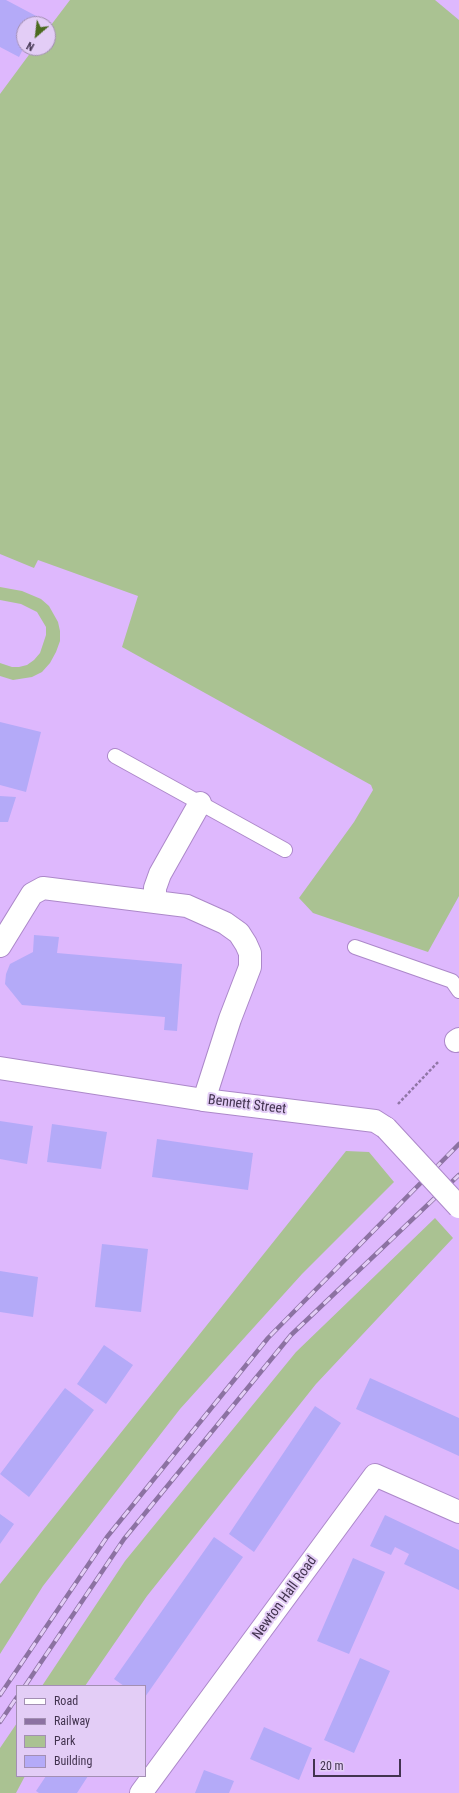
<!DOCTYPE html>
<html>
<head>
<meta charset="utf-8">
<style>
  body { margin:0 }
  #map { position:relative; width:459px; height:1793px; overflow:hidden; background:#deb8fd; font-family:"Roboto Condensed",sans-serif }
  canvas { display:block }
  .legend { position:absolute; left:16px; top:1685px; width:130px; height:92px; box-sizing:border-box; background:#e3cdf6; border:1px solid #a38fb3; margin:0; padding:5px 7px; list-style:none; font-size:12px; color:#42334f }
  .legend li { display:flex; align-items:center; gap:8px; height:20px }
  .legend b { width:20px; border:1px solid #a38fb3 }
  .north { position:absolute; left:16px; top:16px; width:40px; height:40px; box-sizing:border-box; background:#e3cdf6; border:1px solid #a38fb3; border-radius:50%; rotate:208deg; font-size:11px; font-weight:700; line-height:16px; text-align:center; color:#42334f }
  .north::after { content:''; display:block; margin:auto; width:14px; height:18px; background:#4b6a1f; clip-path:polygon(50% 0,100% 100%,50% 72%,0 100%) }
  .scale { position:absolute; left:313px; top:1759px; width:88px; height:18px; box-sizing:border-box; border:2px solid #42334f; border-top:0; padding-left:5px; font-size:12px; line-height:14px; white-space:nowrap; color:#42334f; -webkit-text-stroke:3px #e3cdf6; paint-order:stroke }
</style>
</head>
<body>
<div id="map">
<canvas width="459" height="1793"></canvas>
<ul class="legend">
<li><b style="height:5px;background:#fff"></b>Road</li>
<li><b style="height:5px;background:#8c72a2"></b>Railway</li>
<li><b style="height:11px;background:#aac292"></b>Park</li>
<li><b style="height:11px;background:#b4aaf8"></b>Building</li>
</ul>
<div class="north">N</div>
<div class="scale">20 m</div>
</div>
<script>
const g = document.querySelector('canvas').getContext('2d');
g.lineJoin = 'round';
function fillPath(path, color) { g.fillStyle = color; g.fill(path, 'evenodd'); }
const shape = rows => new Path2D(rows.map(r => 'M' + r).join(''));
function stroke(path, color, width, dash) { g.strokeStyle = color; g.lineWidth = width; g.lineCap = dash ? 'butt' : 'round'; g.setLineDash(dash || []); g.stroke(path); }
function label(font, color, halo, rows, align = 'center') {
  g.font = font + ' "Roboto Condensed",sans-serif'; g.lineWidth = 4; g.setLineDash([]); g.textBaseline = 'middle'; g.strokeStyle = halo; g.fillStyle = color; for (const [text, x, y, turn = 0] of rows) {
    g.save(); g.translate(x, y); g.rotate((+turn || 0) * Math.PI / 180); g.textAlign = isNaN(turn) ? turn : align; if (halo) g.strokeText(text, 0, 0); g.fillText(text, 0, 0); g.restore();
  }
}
fillPath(shape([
  [70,0,435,0,459,20,459,896,428,952,313,913,299,898,354,822,373,790,371,785,122,647,138,596,38,560,34,568,0,554,0,94,34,48,48,48,48,29],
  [0,587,22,591,41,599,49,606,58,622,60,631,60,641,56,652,50,663,42,672,32,677,13,680,0,676,0,663,12,667,19,667,27,665,34,660,40,653,46,635,46,627,37,612,21,604,0,600],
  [346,1151,369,1152,394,1182,302,1274,180,1409,43,1586,0,1654,0,1584],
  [435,1218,453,1238,316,1384,147,1596,85,1686,42,1686,125,1561,296,1352],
  [17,1723,17,1776,25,1776,16,1793,0,1793,0,1748]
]), '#aac292');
fillPath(shape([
  [0,0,6,0,40,18,36,24,24,24,24,47,19,57,0,47],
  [0,722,41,732,26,792,0,785],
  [0,796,16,797,8,822,0,822],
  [34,935,59,937,57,953,182,964,177,1031,164,1030,165,1017,22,1005,5,984,6,974,10,964,33,952],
  [0,1121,33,1126,27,1164,0,1159],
  [52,1124,107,1132,101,1169,47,1162],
  [157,1139,253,1153,248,1190,152,1177],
  [102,1244,148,1249,141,1312,95,1307],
  [0,1271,38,1277,33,1317,0,1312],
  [104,1345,133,1365,106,1404,77,1384],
  [370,1378,459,1418,459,1456,356,1409],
  [65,1388,94,1410,29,1497,0,1474],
  [315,1406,341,1423,254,1552,229,1534],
  [0,1514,14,1524,0,1544],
  [385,1515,459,1550,459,1590,404,1564,409,1554,395,1547,391,1555,370,1546],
  [214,1537,243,1557,145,1697,145,1686,124,1686,114,1679],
  [353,1558,385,1572,349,1654,317,1641],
  [360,1658,390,1671,354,1753,324,1740],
  [264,1727,312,1748,299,1780,250,1759],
  [204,1770,234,1781,229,1793,195,1793],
  [46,1776,88,1776,77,1793,39,1793,36,1791]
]), '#b4aaf8');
const service = shape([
  [115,756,285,850],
  [355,947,452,981,459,991]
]);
const minor = shape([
  [155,902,155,888,160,874,200,803],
  [0,946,32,894,43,888,187,906,225,923,239,933,246,944,250,953,250,967,230,1019,204,1100],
  [456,1041,459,1039],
  [141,1793,375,1475,459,1512]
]);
const tertiary = shape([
  [0,1068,204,1100,375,1121,386,1128]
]);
stroke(service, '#ac88c9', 16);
stroke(minor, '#ac88c9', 24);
stroke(tertiary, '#ac88c9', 24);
stroke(shape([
  [398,1104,439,1061]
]), '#9176a7', 2.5, [3, 2]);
stroke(service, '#fff', 14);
stroke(minor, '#fff', 22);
stroke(tertiary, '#fff', 22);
const rail = shape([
  [25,1686,124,1539,291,1335,459,1175],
  [0,1695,107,1537,268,1338,459,1144],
  [0,1722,17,1697]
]);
stroke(rail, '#8c72a2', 4.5);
stroke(rail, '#e3cdf6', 3, [9]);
const tertiaryBridge = shape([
  [386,1128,459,1207]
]);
stroke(tertiaryBridge, '#ac88c9', 24, []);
stroke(tertiaryBridge, '#fff', 22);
label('14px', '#42334f', '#e3cdf6', [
  ["Bennett Street",247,1105,7],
  ["Newton Hall Road",285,1598,-54]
]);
</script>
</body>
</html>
